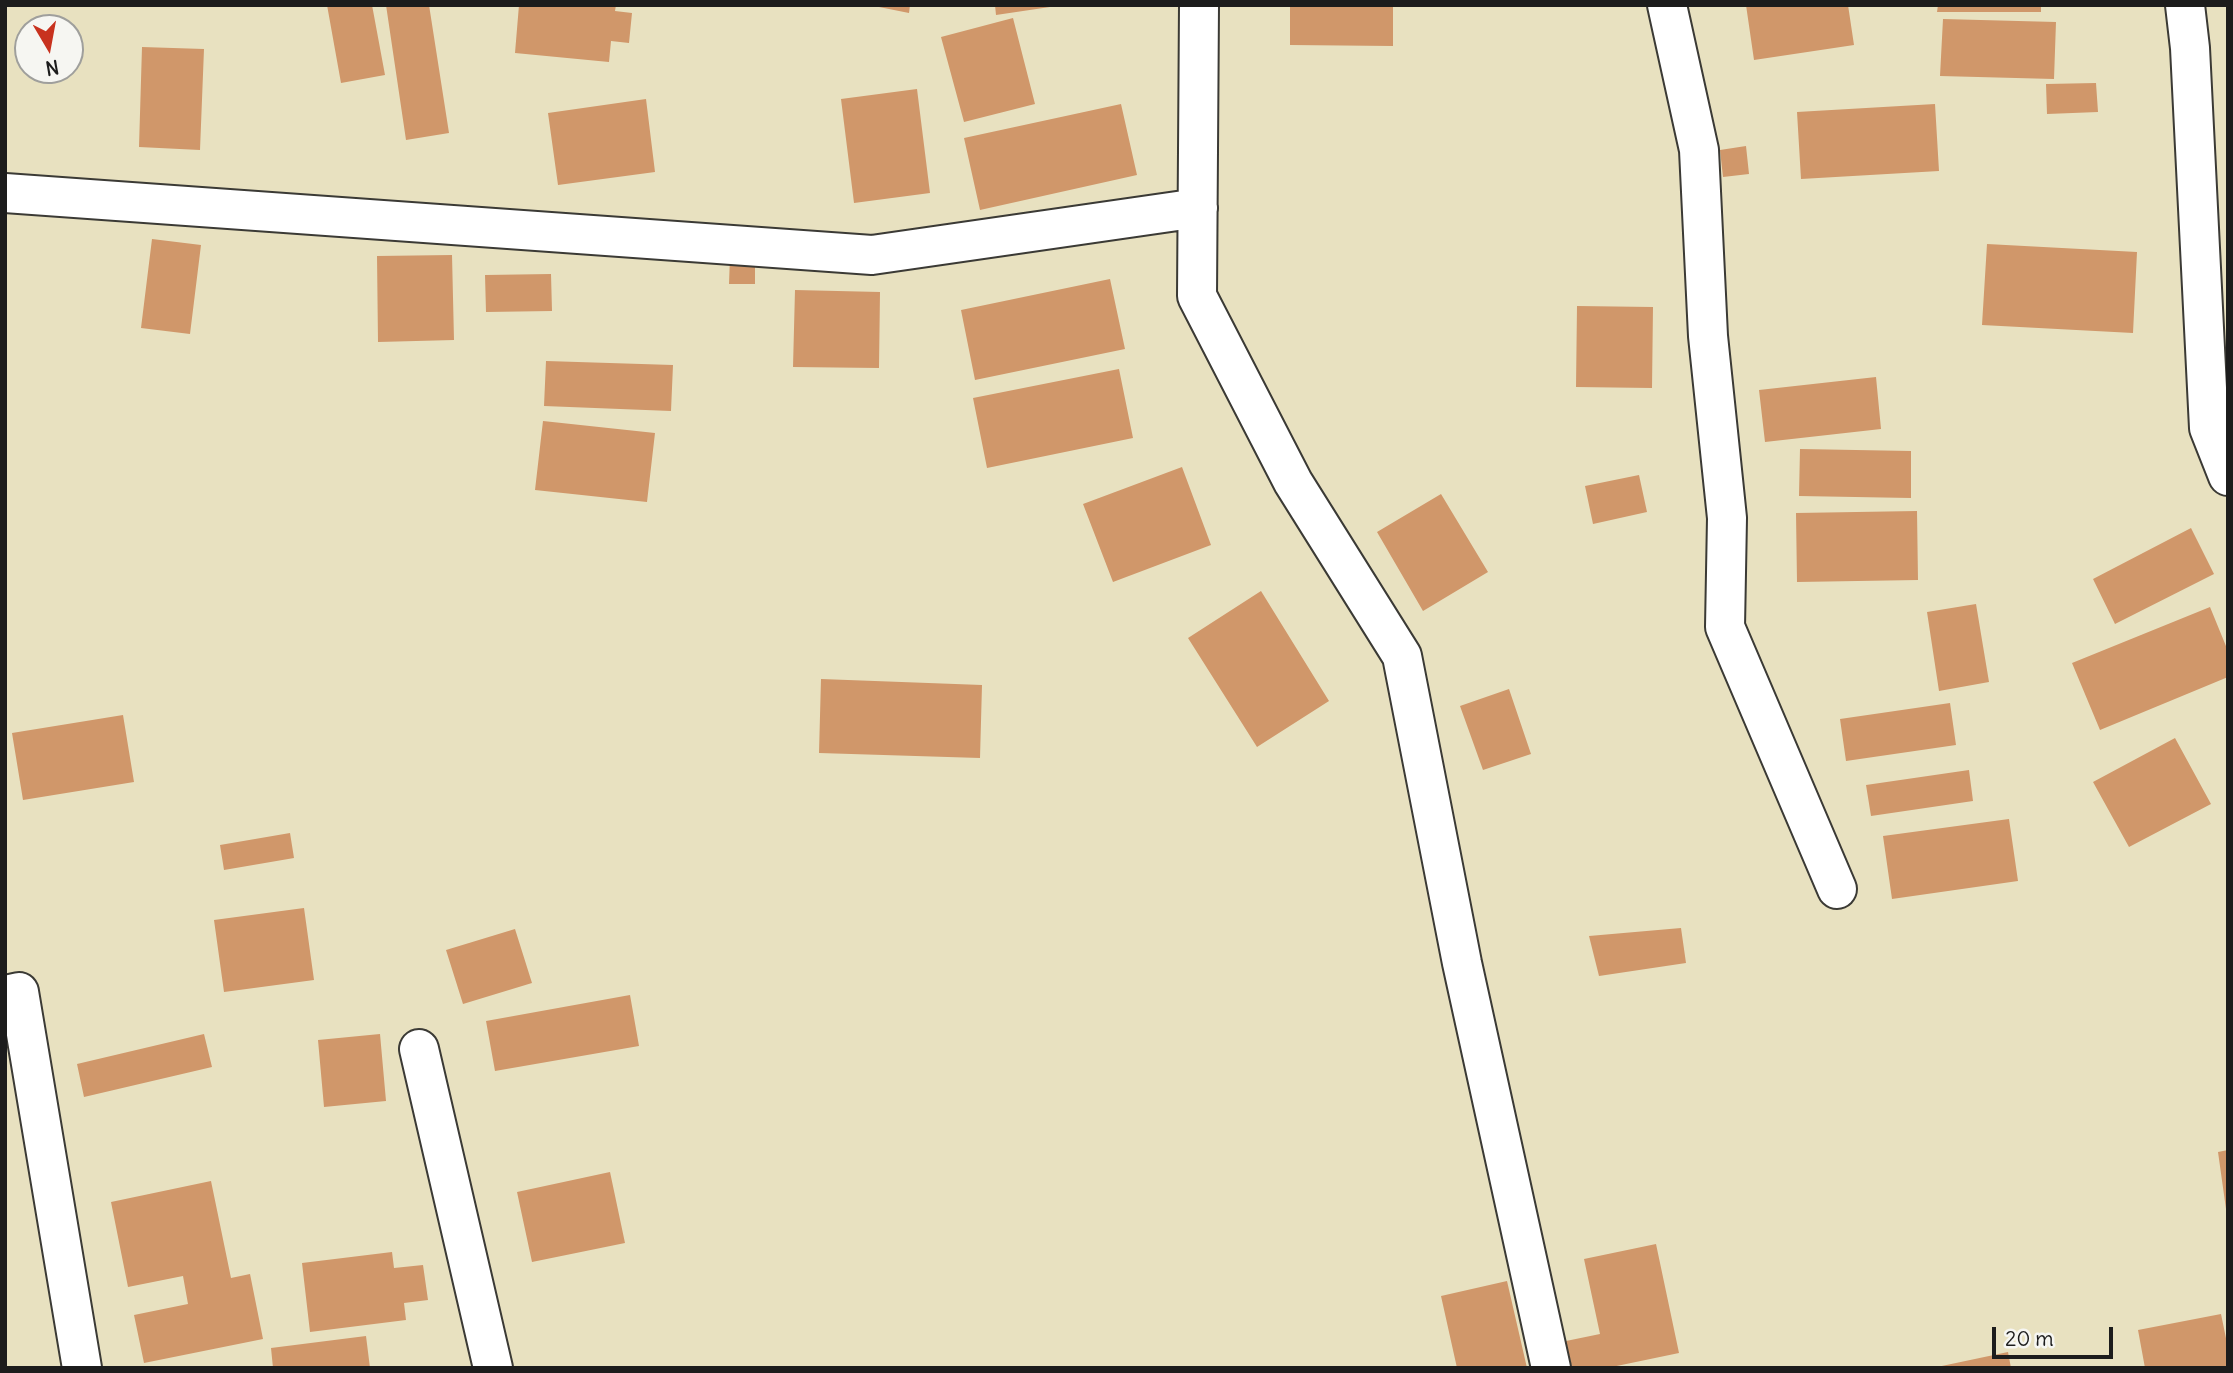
<!DOCTYPE html>
<html>
<head>
<meta charset="utf-8">
<style>
  body { margin:0 }
  #map { position:relative; width:2233px; height:1373px; overflow:hidden; background:#e8e1c0; font-family:Delius,sans-serif }
  canvas { display:block }
  .frame { position:absolute; inset:0; border:7px solid #1c1c1c; pointer-events:none }
  .north { position:absolute; left:14px; top:14px; width:70px; height:70px; box-sizing:border-box; background:#f6f6f2; border:2px solid #9f9f9c; border-radius:50%; rotate:170deg; font-size:19px; font-weight:700; line-height:28px; text-align:center; color:#1c1c1c }
  .north::after { content:''; display:block; margin:auto; width:24px; height:32px; background:#c8321e; clip-path:polygon(50% 0,100% 100%,50% 72%,0 100%) }
  .scale { position:absolute; left:1992px; top:1327px; width:121px; height:32px; box-sizing:border-box; border:4px solid #1c1c1c; border-top:0; padding-left:9px; font-size:21px; line-height:24px; white-space:nowrap; color:#1c1c1c; -webkit-text-stroke:5px #f6f6f2; paint-order:stroke }
</style>
</head>
<body>
<div id="map">
<canvas width="2233" height="1373"></canvas>
<div class="frame"></div>
<div class="north">N</div>
<div class="scale">20 m</div>
</div>
<script>
const g = document.querySelector('canvas').getContext('2d');
g.lineJoin = 'round';
function fillPath(path, color) { g.fillStyle = color; g.fill(path, 'evenodd'); }
const shape = rows => new Path2D(rows.map(r => 'M' + r).join(''));
function stroke(path, color, width, dash) { g.strokeStyle = color; g.lineWidth = width; g.lineCap = dash ? 'butt' : 'round'; g.setLineDash(dash || []); g.stroke(path); }
fillPath(shape([
  [327,5,372,5,385,75,341,83],
  [386,5,429,5,449,133,406,140],
  [519,5,616,5,615,11,632,13,629,43,611,41,609,62,515,53],
  [869,5,910,5,909,13],
  [995,5,1050,5,1050,7,996,15],
  [1290,5,1393,5,1393,46,1290,45],
  [1746,5,1848,5,1854,45,1754,60],
  [1938,5,2041,5,2041,12,1937,12],
  [1013,18,1035,104,964,122,941,37],
  [1943,19,2056,22,2054,79,1940,76],
  [142,47,204,49,200,150,139,147],
  [2096,83,2098,112,2047,114,2046,84],
  [917,89,930,193,854,203,841,99],
  [646,99,655,172,558,185,548,113],
  [1121,104,1137,175,980,210,964,138],
  [1935,104,1939,171,1801,179,1797,112],
  [1746,146,1749,174,1723,177,1720,150],
  [152,239,201,245,190,334,141,328],
  [1987,244,2137,252,2133,333,1982,325],
  [452,255,454,340,378,342,377,256],
  [730,256,755,256,755,284,729,284],
  [551,274,552,311,486,312,485,275],
  [1110,279,1125,349,975,380,961,310],
  [795,290,880,292,879,368,793,367],
  [1577,306,1653,307,1652,388,1576,387],
  [546,361,673,365,671,411,544,406],
  [1119,369,1133,438,987,468,973,398],
  [1876,377,1881,429,1765,442,1759,390],
  [543,421,655,433,647,502,535,490],
  [1800,449,1911,451,1911,498,1799,496],
  [1182,467,1211,545,1113,582,1083,504],
  [1639,475,1647,512,1593,524,1585,486],
  [1441,494,1488,572,1423,611,1377,532],
  [1917,511,1918,580,1797,582,1796,513],
  [2191,528,2214,574,2115,624,2093,579],
  [1261,591,1329,701,1257,747,1188,638],
  [1976,604,1989,682,1939,691,1927,612],
  [2210,607,2228,651,2228,677,2100,730,2072,663],
  [821,679,982,685,980,758,819,753],
  [1509,689,1531,754,1483,770,1460,706],
  [1950,703,1956,745,1846,761,1840,719],
  [123,715,134,782,23,800,12,733],
  [2175,738,2211,804,2129,847,2093,782],
  [1969,770,1973,801,1871,816,1866,785],
  [2009,819,2018,881,1892,899,1883,836],
  [290,833,294,858,224,870,220,845],
  [304,908,314,980,224,992,214,920],
  [1681,928,1686,963,1599,976,1589,936],
  [515,929,532,983,463,1004,446,950],
  [630,995,639,1046,495,1071,486,1021],
  [204,1034,212,1067,84,1097,77,1064],
  [380,1034,386,1101,324,1107,318,1040],
  [2228,1150,2228,1209,2226,1209,2218,1152],
  [610,1172,625,1243,532,1262,517,1192],
  [211,1181,231,1278,250,1274,263,1339,144,1363,134,1315,188,1304,183,1276,128,1287,111,1202],
  [1656,1244,1679,1353,1607,1368,1572,1368,1566,1341,1600,1334,1584,1259],
  [392,1252,394,1268,423,1265,428,1300,404,1303,406,1320,310,1332,302,1263],
  [1507,1281,1527,1368,1457,1368,1441,1296],
  [2221,1314,2228,1348,2228,1368,2145,1368,2138,1330],
  [366,1336,370,1368,273,1368,271,1348],
  [2008,1352,2011,1368,1937,1368,1937,1367]
]), '#d0976a');
const minor = shape([
  [1199,5,1197,296,1293,482,1402,656,1462,963,1551,1368],
  [1667,5,1699,150,1708,336,1727,518,1725,627,1837,889],
  [2185,5,2190,48,2209,428,2228,476],
  [5,193,872,255,1198,208],
  [5,995,19,992,82,1368],
  [419,1049,493,1368]
]);
stroke(minor, '#3b3a35', 42);
stroke(minor, '#fff', 38);
</script>
</body>
</html>
